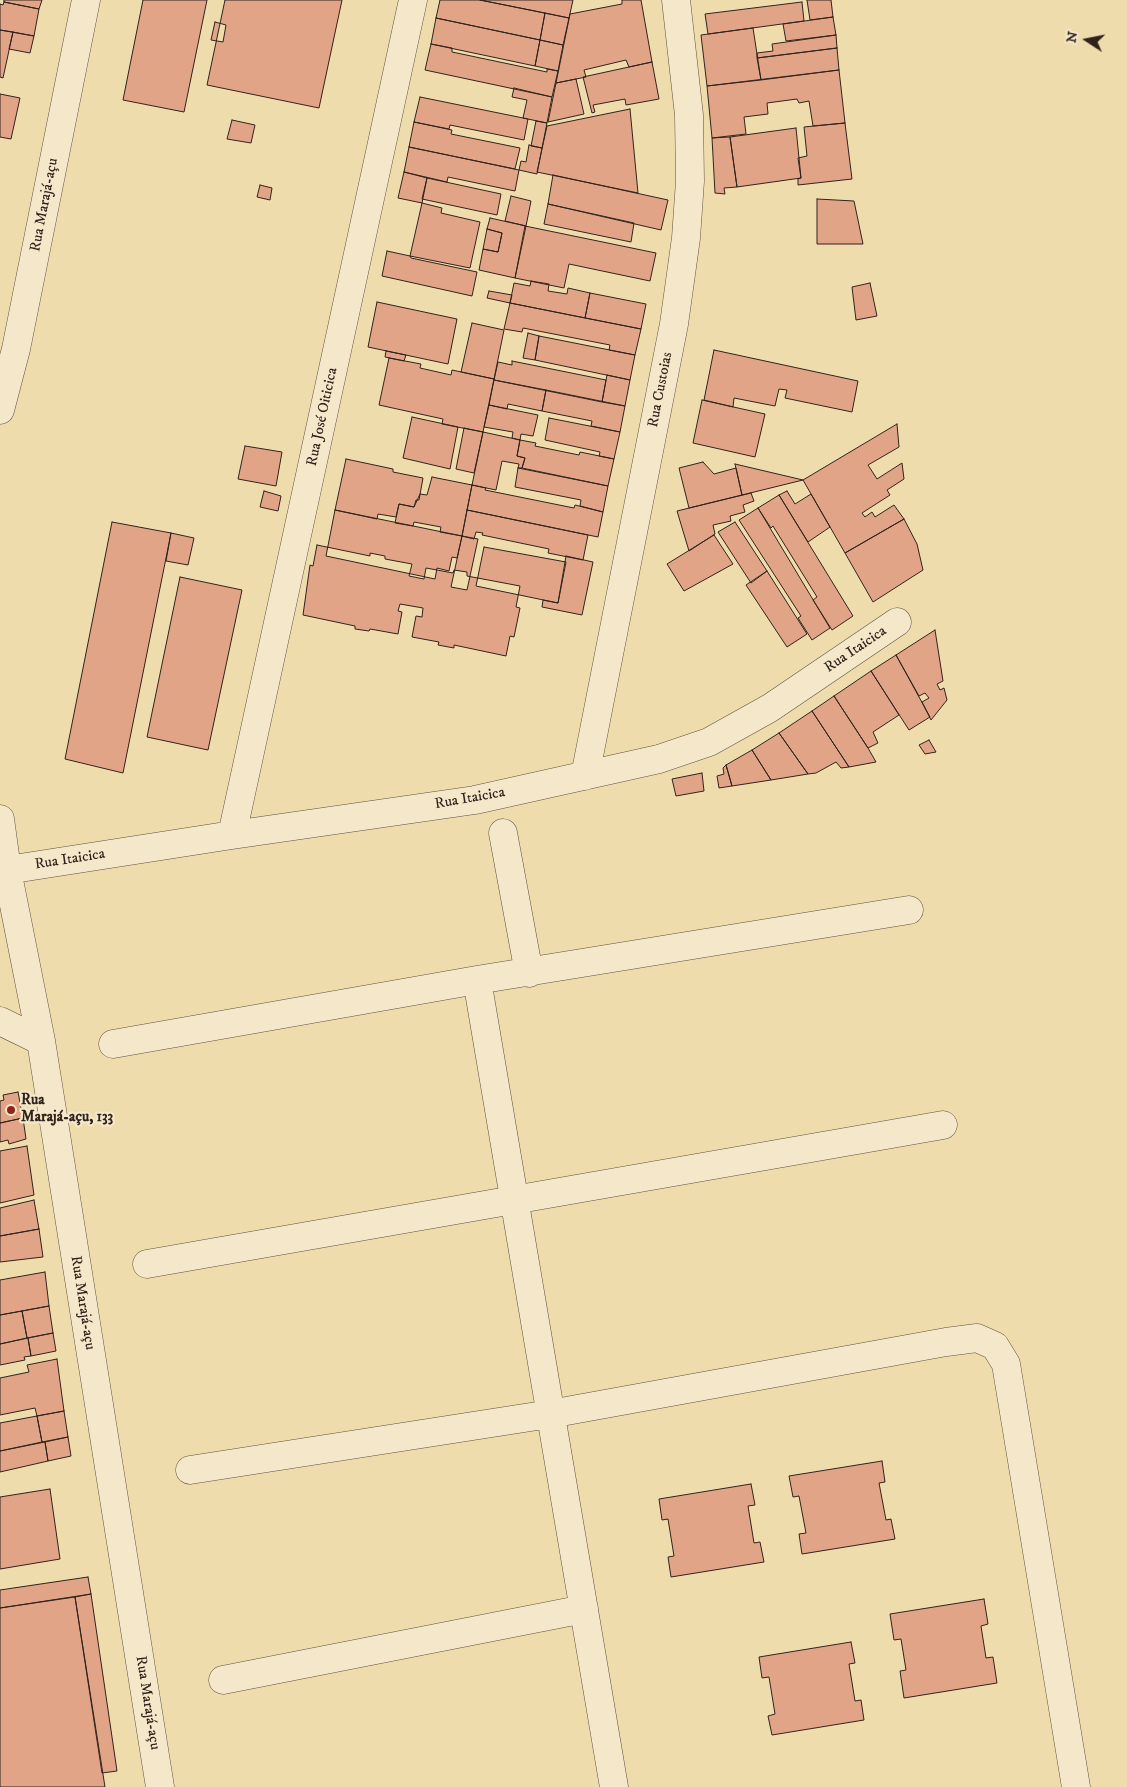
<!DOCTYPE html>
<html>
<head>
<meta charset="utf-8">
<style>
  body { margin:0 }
  #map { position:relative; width:1127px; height:1787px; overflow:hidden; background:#efdcad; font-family:"IM FELL DW Pica",serif }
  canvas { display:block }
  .north { position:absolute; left:1062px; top:15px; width:50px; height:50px; -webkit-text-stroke:4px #f5e8ca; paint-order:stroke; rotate:281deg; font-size:14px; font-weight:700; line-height:20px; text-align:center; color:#31231c }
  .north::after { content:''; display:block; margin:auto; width:18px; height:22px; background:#31231c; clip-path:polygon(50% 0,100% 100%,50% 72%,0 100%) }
</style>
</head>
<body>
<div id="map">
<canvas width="1127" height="1787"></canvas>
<div class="north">N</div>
</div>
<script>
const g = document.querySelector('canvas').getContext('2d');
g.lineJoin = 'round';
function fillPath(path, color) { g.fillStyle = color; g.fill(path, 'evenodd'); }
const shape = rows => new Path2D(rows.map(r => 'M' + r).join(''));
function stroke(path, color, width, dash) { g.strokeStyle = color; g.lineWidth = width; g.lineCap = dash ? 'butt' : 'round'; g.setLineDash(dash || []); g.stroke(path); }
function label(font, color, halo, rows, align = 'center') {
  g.font = font + ' "IM FELL DW Pica",serif'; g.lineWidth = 4.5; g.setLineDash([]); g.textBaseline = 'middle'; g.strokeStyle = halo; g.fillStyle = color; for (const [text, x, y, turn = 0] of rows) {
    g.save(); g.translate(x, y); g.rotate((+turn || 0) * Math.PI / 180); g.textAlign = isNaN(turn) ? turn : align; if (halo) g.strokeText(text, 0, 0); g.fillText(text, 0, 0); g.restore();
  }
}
const building = shape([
  [4,0,42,0,39,9,4,2,4,0],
  [143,0,207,0,184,112,123,100,143,0],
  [225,0,342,0,319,108,207,85,225,0],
  [440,0,480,0,545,13,540,40,436,18,440,0],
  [480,0,573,0,569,18,480,0],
  [622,0,641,0,652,62,629,67,626,60,584,70,586,77,556,83,570,14,622,4,622,0],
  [807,0,831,0,833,17,810,20,807,0],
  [4,2,39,9,34,36,0,30,0,4,3,5,4,2],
  [802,2,804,21,708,34,705,14,802,2],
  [545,13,569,18,563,45,540,40,545,13],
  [833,17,836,35,786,41,783,24,833,17],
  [436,18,540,40,535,66,431,44,436,18],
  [215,22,226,25,223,42,211,40,215,22],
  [753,28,761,80,707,86,701,35,753,28],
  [0,30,13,32,3,78,0,77,0,30],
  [13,32,34,36,30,53,9,49,13,32],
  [836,35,837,48,757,58,757,53,773,51,772,44,836,35],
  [540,40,563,45,558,71,535,66,540,40],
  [431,44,452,48,452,52,547,72,547,69,558,71,552,97,425,70,431,44],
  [837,48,839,70,761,80,757,58,837,48],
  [652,62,659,99,626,105,625,99,593,105,595,112,592,113,583,77,652,62],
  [839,70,845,123,813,126,809,101,799,103,797,99,767,103,768,114,744,117,746,134,712,138,707,86,839,70],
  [576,79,584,114,548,122,556,83,576,79],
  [514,88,552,97,547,123,523,118,527,100,512,97,514,88],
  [0,94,20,98,11,139,0,137,0,94],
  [420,97,528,119,524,140,450,125,449,129,414,122,420,97],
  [630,109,638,193,537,172,547,126,630,109],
  [232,120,255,125,251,143,227,139,232,120],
  [536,121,547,123,542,148,531,146,536,121],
  [414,122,452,130,451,134,520,148,515,169,409,147,414,122],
  [845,123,852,179,798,185,798,179,801,178,798,158,807,156,804,127,845,123],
  [796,128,801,178,737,187,730,137,796,128],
  [730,137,737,187,724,188,725,194,715,193,712,138,730,137],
  [529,145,542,148,537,174,519,170,521,161,526,162,529,145],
  [409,147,519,170,515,191,448,177,447,182,404,172,409,147],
  [404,172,427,178,422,203,398,198,404,172],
  [553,175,668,200,661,230,548,204,553,175],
  [427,178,501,194,497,215,422,199,427,178],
  [260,185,272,188,270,200,257,197,260,185],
  [511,196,531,201,526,226,505,221,511,196],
  [817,199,854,201,863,244,817,244,817,199],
  [422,203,442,208,441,213,480,222,470,268,410,256,422,203],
  [548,204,634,223,631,242,544,224,548,204],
  [490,218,526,226,515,278,479,270,483,249,498,252,502,233,487,229,490,218],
  [525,226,656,253,650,281,569,264,564,288,515,278,525,226],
  [487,229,502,233,498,252,483,249,487,229],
  [387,251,410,256,411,258,477,272,472,296,382,276,387,251],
  [531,281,549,284,548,291,567,294,568,288,590,293,585,318,510,303,514,283,530,286,531,281],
  [870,283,877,316,856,320,852,287,870,283],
  [489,291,512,295,510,303,487,298,489,291],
  [590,293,646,304,641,329,585,318,590,293],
  [377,302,457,319,448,364,368,347,377,302],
  [510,303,641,329,635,355,609,350,610,345,523,328,522,332,504,329,510,303],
  [472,323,504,330,494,379,461,372,472,323],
  [528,333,539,336,535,360,523,358,528,333],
  [539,336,635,355,630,380,535,360,539,336],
  [714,350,858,381,852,412,785,398,787,390,779,389,775,406,734,398,733,407,704,400,714,350],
  [386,351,406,355,404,361,385,357,386,351],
  [389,358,421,364,420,368,451,375,452,370,494,379,483,432,442,424,443,419,379,405,389,358],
  [512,361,606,380,602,402,494,380,498,362,512,365,512,361],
  [607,375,630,380,625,406,602,402,607,375],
  [494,380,546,390,542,411,508,404,507,409,489,405,494,380],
  [546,390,625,406,620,432,591,426,592,421,542,411,546,390],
  [702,400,765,414,755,457,693,443,702,400],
  [489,405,538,415,533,436,521,434,520,440,512,438,513,432,484,427,489,405],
  [412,417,458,427,450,469,403,458,412,417],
  [549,418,620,432,614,459,599,456,600,452,545,440,549,418],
  [897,424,899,447,868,465,877,479,902,463,904,479,887,490,890,495,862,513,865,517,872,512,875,517,894,505,904,519,845,553,803,480,897,424],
  [464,428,483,432,474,473,456,469,464,428],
  [483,432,520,440,517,456,525,458,522,468,518,468,519,464,502,461,496,490,472,485,483,432],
  [520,440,536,443,535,446,579,455,580,452,614,459,608,486,522,468,525,458,517,456,520,440],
  [245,446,282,452,276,486,238,479,245,446],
  [346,459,393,469,393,472,423,478,419,500,416,500,414,507,399,504,396,517,378,514,377,519,335,510,346,459],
  [703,462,714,474,736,468,742,495,689,508,679,468,703,462],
  [735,464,803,480,742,495,735,464],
  [518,468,608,486,603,512,580,506,581,500,515,487,518,468],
  [432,477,472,485,462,536,440,532,441,527,414,522,413,526,395,523,399,504,414,507,420,494,427,495,432,477],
  [472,485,486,488,485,490,574,508,575,505,603,512,598,537,467,510,472,485],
  [264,491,281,496,278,511,260,507,264,491],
  [787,491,795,504,811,494,830,527,808,542,779,495,787,491],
  [751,493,754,501,743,505,745,512,730,516,731,521,713,525,715,534,689,551,677,511,751,493],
  [779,495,853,616,832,630,813,600,817,597,773,526,771,528,758,508,779,495],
  [758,508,830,628,812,640,798,618,801,616,739,520,758,508],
  [335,510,462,536,457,558,452,557,449,571,437,568,435,579,326,556,335,510],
  [467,510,588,535,583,560,548,553,549,549,482,535,483,533,476,532,474,539,462,536,467,510],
  [904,519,917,544,923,570,873,602,845,553,904,519],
  [112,522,171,533,123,773,65,759,112,522],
  [735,522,767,571,751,583,718,532,735,522],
  [171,533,194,538,188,565,166,561,171,533],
  [714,535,733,564,684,591,667,564,714,535],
  [462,536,478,539,467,590,451,587,462,536],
  [317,545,370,556,370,553,385,556,385,559,412,564,409,576,424,579,426,568,453,573,454,570,467,572,467,576,520,586,516,607,520,608,514,637,510,636,506,656,454,645,454,648,438,645,439,642,412,637,416,616,422,617,423,608,400,604,398,611,402,612,398,634,370,629,369,631,355,629,355,626,303,615,310,565,313,566,317,545],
  [484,547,566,562,558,603,476,586,484,547],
  [566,556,593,562,582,615,542,607,543,600,558,603,566,556],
  [767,571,807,634,787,647,746,585,767,571],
  [180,577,242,590,208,750,147,737,180,577],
  [935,630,943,681,937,684,940,690,944,688,947,700,931,720,922,702,929,698,925,693,919,696,896,655,935,630],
  [896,655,930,717,909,730,871,671,896,655],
  [871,671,899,715,873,732,878,743,868,748,834,696,871,671],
  [834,696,868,748,876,762,849,767,812,711,834,696],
  [812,711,849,767,841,768,836,762,816,773,808,774,779,733,812,711],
  [779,733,808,774,771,780,752,750,779,733],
  [929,740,936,752,925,754,919,745,929,740],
  [752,750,771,780,732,786,726,765,752,750],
  [726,765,732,786,719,788,717,776,724,774,723,768,726,765],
  [702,773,704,791,676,796,672,779,702,773],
  [18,1092,23,1118,0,1123,0,1101,4,1100,3,1095,18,1092],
  [23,1118,26,1139,9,1144,8,1140,0,1142,0,1123,23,1118],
  [27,1146,34,1195,0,1203,0,1151,27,1146],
  [34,1200,39,1229,0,1236,0,1208,34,1200],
  [39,1229,43,1257,0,1262,0,1236,39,1229],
  [45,1272,49,1306,0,1315,0,1280,45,1272],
  [49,1306,53,1333,27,1338,22,1311,49,1306],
  [22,1311,27,1338,0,1344,0,1315,22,1311],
  [53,1333,56,1351,31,1356,28,1338,53,1333],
  [28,1338,31,1356,24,1357,25,1360,0,1365,0,1344,28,1338],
  [57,1359,64,1411,37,1416,35,1408,0,1415,0,1378,29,1372,27,1365,57,1359],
  [64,1411,68,1437,42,1442,37,1416,64,1411],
  [37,1416,42,1442,0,1451,0,1423,37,1416],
  [68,1437,71,1456,48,1461,45,1442,68,1437],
  [45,1442,48,1461,0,1472,0,1451,45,1442],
  [882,1461,885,1482,879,1483,886,1520,891,1519,895,1539,802,1554,799,1534,806,1533,799,1496,793,1497,789,1476,882,1461],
  [751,1484,755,1505,748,1506,754,1543,760,1542,764,1562,671,1577,668,1557,674,1556,668,1519,662,1520,659,1499,751,1484],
  [50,1489,60,1559,0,1569,0,1497,50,1489],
  [88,1577,91,1594,0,1608,0,1590,88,1577],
  [91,1594,117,1771,102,1773,75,1597,91,1594],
  [75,1597,105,1787,0,1787,0,1608,75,1597],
  [984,1599,988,1624,981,1626,986,1658,993,1657,997,1683,904,1698,900,1671,906,1670,901,1639,894,1640,890,1614,984,1599],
  [851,1642,855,1663,849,1664,855,1701,861,1700,864,1720,772,1735,768,1716,775,1714,769,1677,762,1678,759,1657,851,1642]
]);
fillPath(building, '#e2a486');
stroke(building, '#31231c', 1);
const street = shape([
  [0,410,16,349,86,0],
  [585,776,674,324,686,238,690,181,689,115,676,0],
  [0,819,7,870,41,1041,160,1787],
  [503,833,529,973],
  [232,835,413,0],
  [0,879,7,870,232,835,475,800,659,759,709,742,770,708,897,622],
  [477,980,614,1787],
  [0,1021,41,1041],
  [113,1044,477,980,909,910],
  [147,1264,943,1125],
  [190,1470,550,1414,946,1342,977,1338,995,1346,1006,1364,1076,1787],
  [223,1680,584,1609]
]);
stroke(street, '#605140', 29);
stroke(street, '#f5e8ca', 28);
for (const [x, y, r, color] of [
  [11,1110,5,"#8f2418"]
]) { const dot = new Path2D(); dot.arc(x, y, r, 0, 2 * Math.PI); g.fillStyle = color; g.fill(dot); stroke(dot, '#f5e8ca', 2); }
label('15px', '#31231c', '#f5e8ca', [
  ["Rua Marajá-açu",45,205,-79],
  ["Rua Custoias",661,390,-79],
  ["Rua José Oiticica",323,417,-78],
  ["Rua Itaicica",856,650,-34],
  ["Rua Itaicica",470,799,-10],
  ["Rua Itaicica",70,860,-9],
  ["Rua Marajá-açu",82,1303,81],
  ["Rua Marajá-açu",147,1703,81]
]);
label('bold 15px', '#31231c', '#f5e8ca', [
  ["Rua",21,1101],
  ["Marajá-açu, 133",21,1118]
], 'left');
</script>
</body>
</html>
